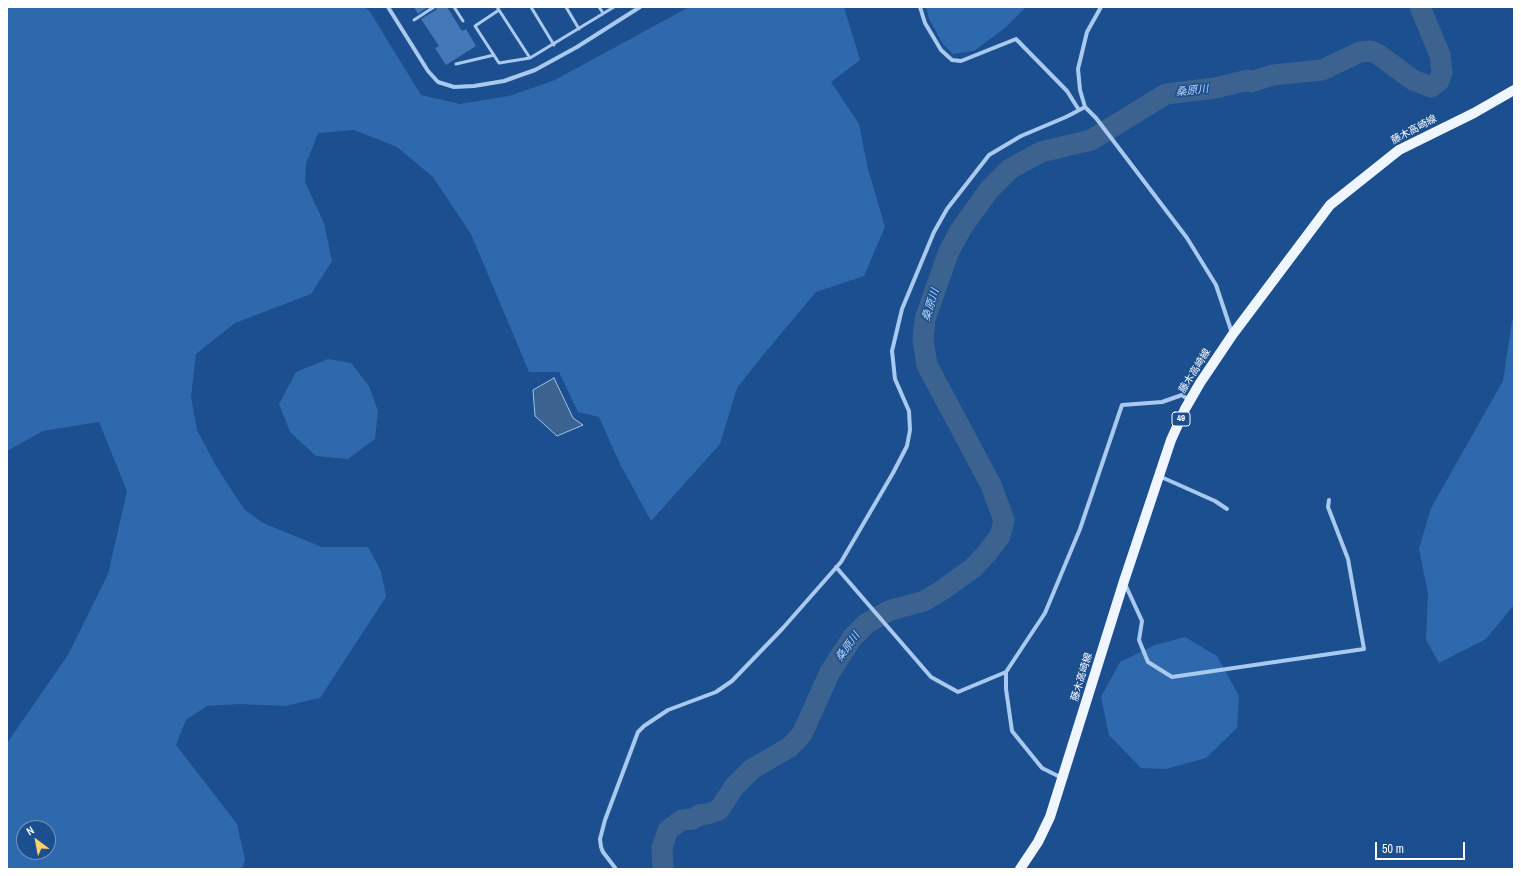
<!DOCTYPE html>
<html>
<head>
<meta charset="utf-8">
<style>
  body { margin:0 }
  #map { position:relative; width:1521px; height:876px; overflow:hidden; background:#1b4f8f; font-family:"Archivo Narrow",sans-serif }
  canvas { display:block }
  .frame { position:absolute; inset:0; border:8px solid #fff; pointer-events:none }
  .north { position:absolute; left:16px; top:820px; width:40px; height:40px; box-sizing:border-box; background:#1b4f8f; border:1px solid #7695bc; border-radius:50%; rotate:328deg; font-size:11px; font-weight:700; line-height:16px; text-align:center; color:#fff }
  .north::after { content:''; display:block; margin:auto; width:14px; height:18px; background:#ffd166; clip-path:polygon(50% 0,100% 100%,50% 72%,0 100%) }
  .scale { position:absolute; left:1375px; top:842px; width:90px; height:18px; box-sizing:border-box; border:2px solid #fff; border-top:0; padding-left:5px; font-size:12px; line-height:14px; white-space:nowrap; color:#fff; -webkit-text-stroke:3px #1b4f8f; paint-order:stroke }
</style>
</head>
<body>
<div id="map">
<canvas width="1521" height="876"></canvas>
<div class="frame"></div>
<div class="north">N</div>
<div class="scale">50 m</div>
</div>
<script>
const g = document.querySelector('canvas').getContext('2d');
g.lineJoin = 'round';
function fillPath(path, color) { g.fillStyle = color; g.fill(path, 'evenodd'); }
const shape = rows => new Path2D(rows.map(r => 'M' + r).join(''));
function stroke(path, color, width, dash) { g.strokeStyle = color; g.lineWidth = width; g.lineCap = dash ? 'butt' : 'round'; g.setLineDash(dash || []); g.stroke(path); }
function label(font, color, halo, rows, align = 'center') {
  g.font = font + ' "Archivo Narrow","Noto Sans JP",sans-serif'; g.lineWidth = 3; g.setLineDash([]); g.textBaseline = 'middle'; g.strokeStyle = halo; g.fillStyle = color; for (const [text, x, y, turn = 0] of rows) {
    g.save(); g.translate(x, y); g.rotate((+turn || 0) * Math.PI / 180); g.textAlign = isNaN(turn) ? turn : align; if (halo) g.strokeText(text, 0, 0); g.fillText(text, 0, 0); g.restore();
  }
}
fillPath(shape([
  [7,7,365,7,370,12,421,95,460,104,509,96,555,80,689,7,844,7,860,60,831,82,859,124,868,169,885,227,864,276,816,292,763,355,737,388,720,444,651,521,620,464,599,417,578,412,559,372,529,372,471,234,433,177,397,147,354,130,318,133,306,164,305,182,324,223,332,261,311,294,235,323,196,354,191,397,197,430,216,466,244,509,263,523,322,547,368,547,381,571,386,597,320,698,285,706,240,704,207,706,186,720,176,745,237,824,245,859,242,869,7,869,7,743,68,655,108,574,127,491,99,422,43,431,7,451],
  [24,828,48,828,48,852,24,852],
  [926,7,1026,7,1005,28,974,51,953,54,943,44,929,19],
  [1514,320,1514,605,1486,639,1439,663,1426,640,1428,593,1419,549,1431,508,1503,381,1512,321],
  [328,359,351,363,369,386,378,411,375,439,348,459,316,456,290,432,279,404,296,372],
  [1185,637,1217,656,1239,696,1237,728,1206,758,1166,769,1141,768,1109,735,1101,697,1120,662,1155,645]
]), '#2e69ad');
const water = shape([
  [554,378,573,418,583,425,557,436,535,416,533,390,554,378]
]);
fillPath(water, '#3c6290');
stroke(water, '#9cc4f0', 1);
stroke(shape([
  [663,869,662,848,668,830,682,820,693,819,699,815,707,814,719,810,734,787,752,769,790,747,802,734,830,672,852,638,866,624,888,611,924,601,941,591,973,568,987,553,1000,536,1004,520,991,485,927,365,923,340,925,319,949,251,961,229,989,190,1010,169,1041,152,1091,140,1166,94,1215,88,1248,80,1251,82,1273,75,1322,70,1360,52,1371,51,1379,55,1413,80,1431,87,1439,81,1442,72,1440,55,1420,7]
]), '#3c6290', 21);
fillPath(shape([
  [414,7,428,7,418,14],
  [437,7,447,7,462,31,466,29,476,46,446,65,435,48,439,46,421,19,436,10]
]), '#4478b7');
stroke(shape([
  [454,7,463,21],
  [497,7,530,58,614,7],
  [531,7,554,45],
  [566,7,579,29],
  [599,7,603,13],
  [499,10,475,26,499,63,530,58],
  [414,20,434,7],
  [456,64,494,55]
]), '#a9c9ee', 3);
stroke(shape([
  [388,7,428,71,438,82,454,87,474,86,504,81,535,70,577,47,640,7],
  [920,7,925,23,941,50,952,60,961,61,1016,39,1067,91,1079,110],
  [1101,7,1087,32,1078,69,1080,90,1085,107,1096,118,1187,238,1216,285,1232,333],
  [1159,476,1215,501,1227,509],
  [836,567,931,677,958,692,1006,672,1006,689,1012,731,1042,768,1062,778],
  [1125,584,1142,621,1139,640,1148,662,1172,677,1364,649,1348,559,1328,507,1329,500],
  [1006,672,1045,613,1080,529,1122,405,1162,402,1182,395,1189,400],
  [616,869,603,852,601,847,600,839,605,820,638,732,644,726,668,710,716,692,732,681,783,628,841,562,893,473,907,446,910,430,909,411,895,379,892,351,902,309,934,232,947,209,989,155,1021,136,1066,117,1085,107]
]), '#a9c9ee', 4);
stroke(shape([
  [1020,869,1038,842,1050,817,1124,581,1171,440,1185,409,1200,383,1233,334,1330,205,1399,150,1474,113,1514,90]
]), '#f0f6ff', 10);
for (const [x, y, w] of [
  [1181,419,18]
]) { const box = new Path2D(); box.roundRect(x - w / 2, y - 7, w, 14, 3); g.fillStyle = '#1b4f8f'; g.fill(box); stroke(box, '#fff', 1); }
label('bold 9px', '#fff', null, [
  ["49",1181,419]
]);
label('10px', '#fff', '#1b4f8f', [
  ["藤木高崎線",1414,130,-28],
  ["藤木高崎線",1195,371,-58],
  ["藤木高崎線",1082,677,-73]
]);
label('italic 11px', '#b5d3f5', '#1b4f8f', [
  ["桑原川",1192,91,-6],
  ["桑原川",931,305,-73],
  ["桑原川",848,647,-54]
]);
</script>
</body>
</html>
